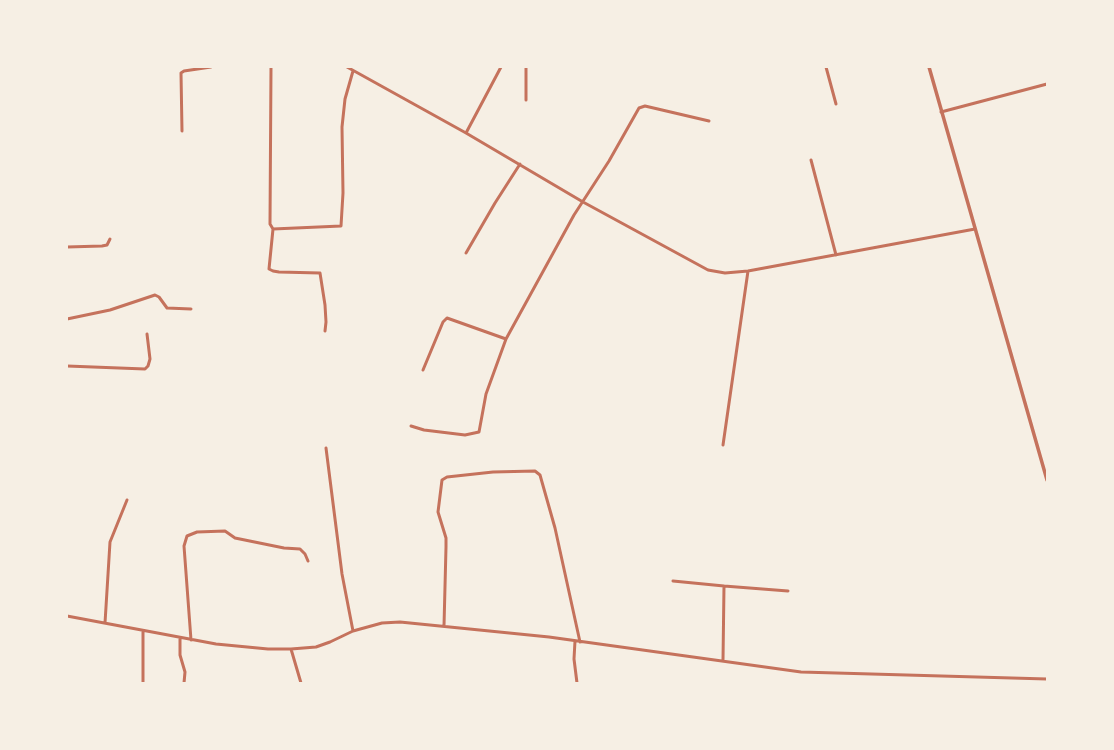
<!DOCTYPE html>
<html>
<head>
<meta charset="utf-8">
<style>
  body { margin:0 }
  #map { position:relative; width:1114px; height:750px; overflow:hidden; background:#f6efe4; font-family:Roboto,sans-serif }
  canvas { display:block }
  .frame { position:absolute; inset:0; border:68px solid #f6efe4; pointer-events:none }
</style>
</head>
<body>
<div id="map">
<canvas width="1114" height="750"></canvas>
<div class="frame"></div>
</div>
<script>
const g = document.querySelector('canvas').getContext('2d');
g.lineJoin = 'round';
const shape = rows => new Path2D(rows.map(r => 'M' + r).join(''));
function stroke(path, color, width, dash) { g.strokeStyle = color; g.lineWidth = width; g.lineCap = dash ? 'butt' : 'round'; g.setLineDash(dash || []); g.stroke(path); }
stroke(shape([
  [271,67,270,224,273,229,269,269,273,271,279,272,320,273,325,305,326,322,325,331],
  [347,67,466,133,583,202,708,270,725,273,748,271,975,229],
  [826,67,836,104],
  [526,100,526,67],
  [941,112,1047,84],
  [182,131,181,73,184,71,211,67],
  [466,133,501,67],
  [811,160,836,255],
  [273,229,341,226,343,193,342,127,345,99,353,71],
  [67,247,102,246,107,245,110,239],
  [466,253,495,203,520,164],
  [67,319,110,310,155,295,159,297,167,308,191,309],
  [67,366,145,369,148,366,150,359,147,334],
  [423,370,443,322,447,318,506,339],
  [411,426,424,430,465,435,479,432,486,394,506,339,574,215,609,161,639,108,645,106,709,121],
  [723,445,748,271],
  [326,448,342,574,353,631],
  [673,581,724,586,723,660],
  [724,586,788,591],
  [67,616,216,644,268,649,291,649,316,647,330,642,353,631,382,623,400,622,549,637,801,672,1047,679],
  [105,623,110,542,127,500],
  [444,626,446,547,446,538,438,512,442,480,447,477,493,472,535,471,540,475,555,528,580,642],
  [143,631,143,683],
  [180,638,180,655,185,672,184,683],
  [191,640,184,546,187,536,197,532,225,531,235,538,284,548,300,549,305,554,308,561],
  [575,641,574,659,577,683],
  [291,649,301,683]
]), '#c5725c', 3);
stroke(shape([
  [929,67,1047,480]
]), '#c5725c', 3.5);
</script>
</body>
</html>
